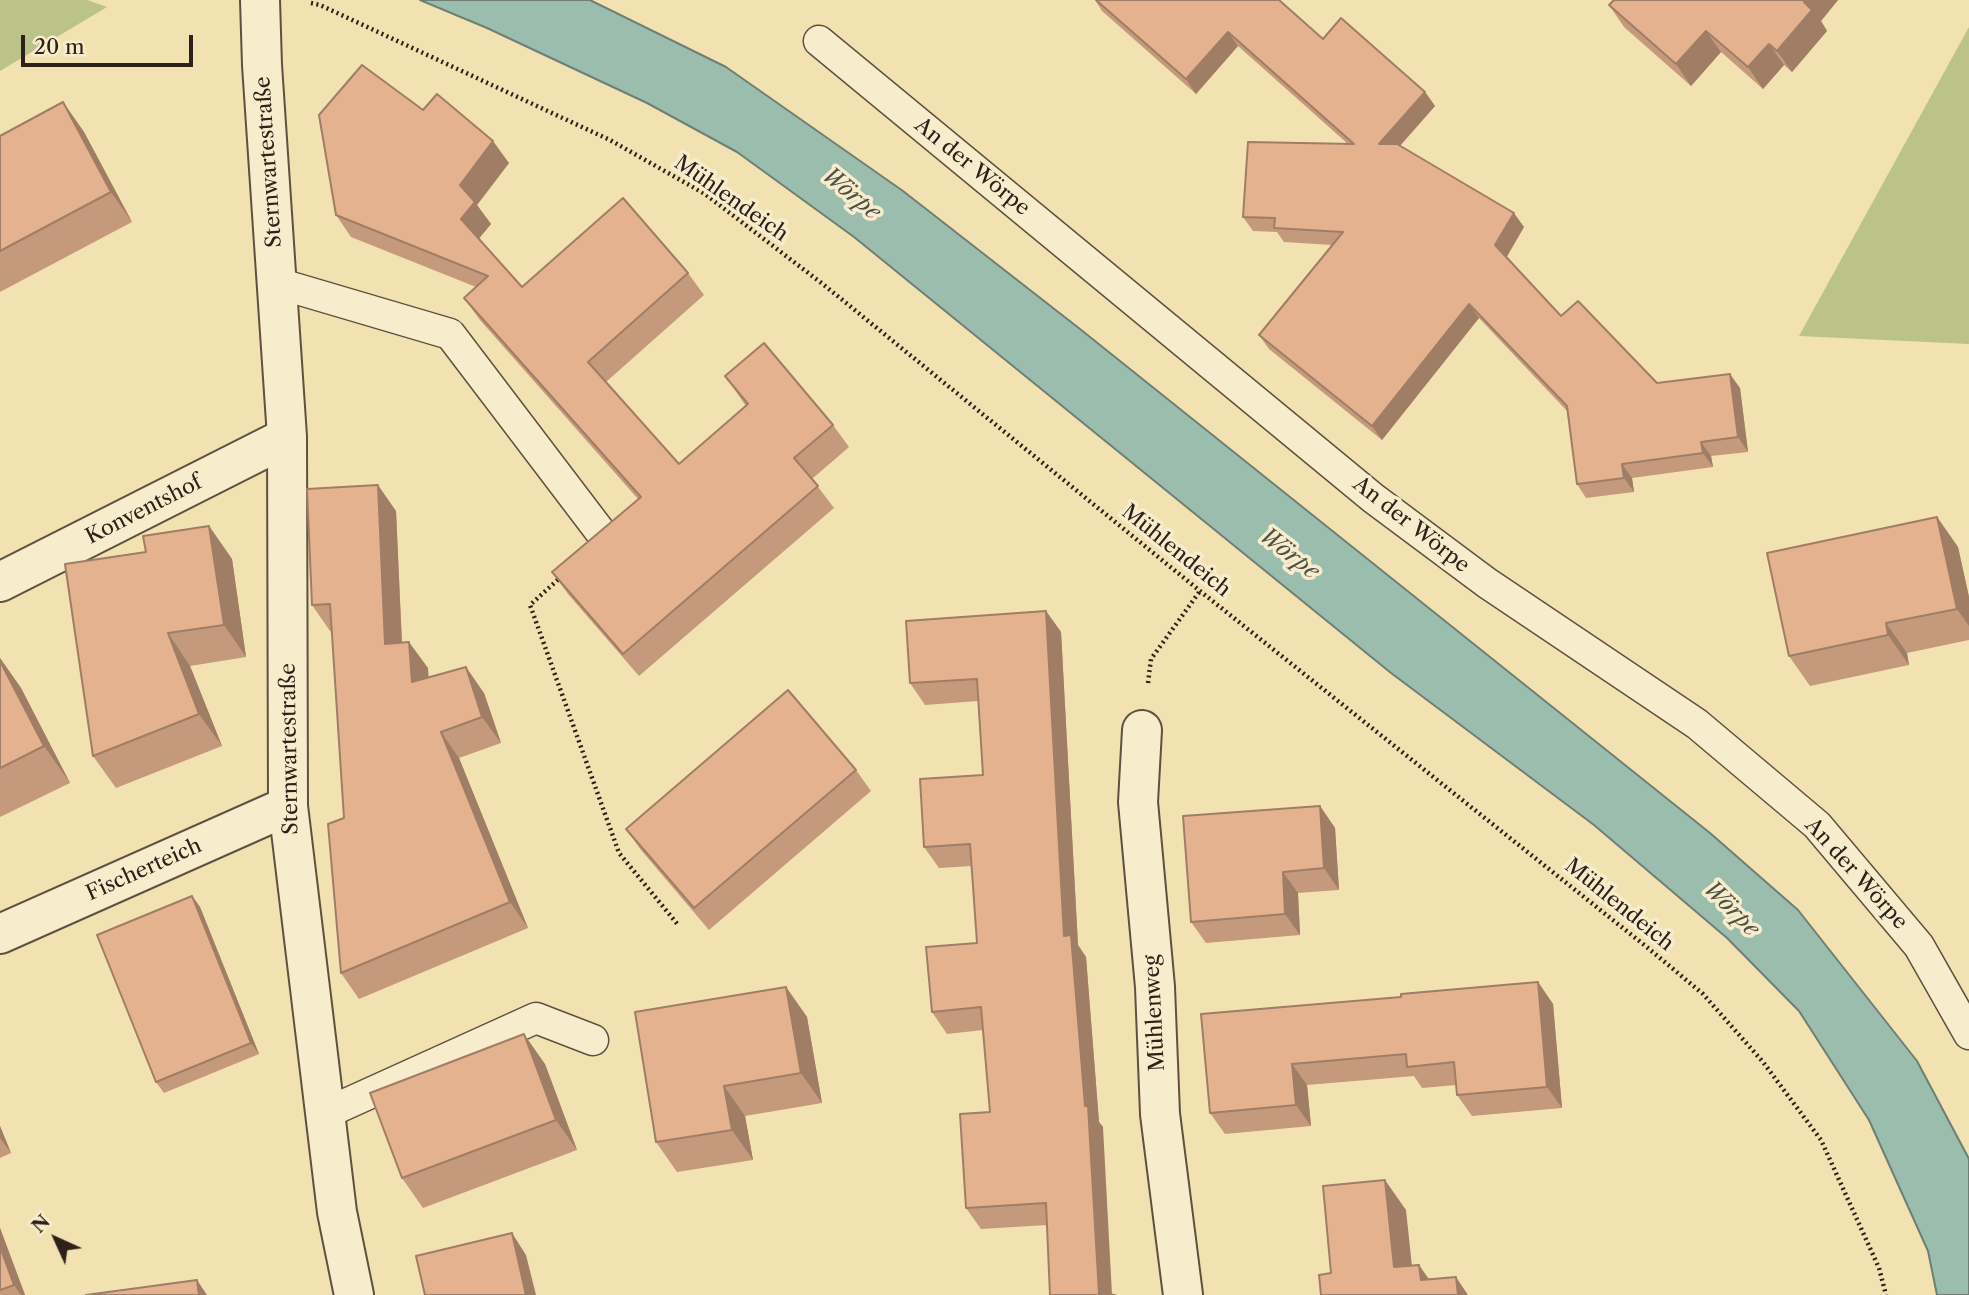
<!DOCTYPE html>
<html>
<head>
<meta charset="utf-8">
<style>
  body { margin:0 }
  #map { position:relative; width:1969px; height:1295px; overflow:hidden; background:#f2e2b1; font-family:"Libre Caslon Text",serif }
  canvas { display:block }
  .north { position:absolute; left:21px; top:1204px; width:70px; height:70px; -webkit-text-stroke:5px #f7eccc; paint-order:stroke; rotate:315deg; font-size:19px; font-weight:700; line-height:28px; text-align:center; color:#2e211a }
  .north::after { content:''; display:block; margin:auto; width:24px; height:32px; background:#2e211a; clip-path:polygon(50% 0,100% 100%,50% 72%,0 100%) }
  .scale { position:absolute; left:21px; top:35px; width:172px; height:32px; box-sizing:border-box; border:4px solid #2e211a; border-top:0; padding-left:9px; font-size:21px; line-height:24px; white-space:nowrap; color:#2e211a; -webkit-text-stroke:5px #f7eccc; paint-order:stroke }
</style>
</head>
<body>
<div id="map">
<canvas width="1969" height="1295"></canvas>
<div class="north">N</div>
<div class="scale">20 m</div>
</div>
<script>
const g = document.querySelector('canvas').getContext('2d');
g.lineJoin = 'round';
function fillPath(path, color) { g.fillStyle = color; g.fill(path, 'evenodd'); }
const shape = rows => new Path2D(rows.map(r => 'M' + r).join(''));
function stroke(path, color, width, dash) { g.strokeStyle = color; g.lineWidth = width; g.lineCap = dash ? 'butt' : 'round'; g.setLineDash(dash || []); g.stroke(path); }
function label(font, color, halo, rows, align = 'center') {
  g.font = font + ' "Libre Caslon Text",serif'; g.lineWidth = 7; g.setLineDash([]); g.textBaseline = 'middle'; g.strokeStyle = halo; g.fillStyle = color; for (const [text, x, y, turn = 0] of rows) {
    g.save(); g.translate(x, y); g.rotate((+turn || 0) * Math.PI / 180); g.textAlign = isNaN(turn) ? turn : align; if (halo) g.strokeText(text, 0, 0); g.fillText(text, 0, 0); g.restore();
  }
}
fillPath(shape([
  [0,0,87,0,107,7,0,71],
  [1969,27,1969,344,1799,336]
]), '#bcc38a');
const water = shape([
  [420,0,590,0,726,67,903,191,1080,329,1710,833,1798,910,1917,1061,1969,1159,1969,1295,1937,1295,1928,1251,1869,1120,1799,1011,1727,938,1594,825,1391,673,854,237,737,152,647,103,487,28,420,0]
]);
fillPath(water, '#9bbdae');
stroke(water, '#6f7f73', 2);
const service = shape([
  [819,41,1373,498,1487,583,1697,724,1817,825,1919,946,1969,1034],
  [277,283,450,334,605,538],
  [324,1114,536,1018,593,1040]
]);
const minor = shape([
  [260,0,262,65,287,437,288,806,337,1212,354,1295],
  [0,582,287,437],
  [1142,730,1138,802,1155,987,1160,1114,1183,1295],
  [0,934,288,806]
]);
stroke(service, '#5f5140', 33);
stroke(minor, '#5f5140', 42);
stroke(shape([
  [311,3,320,5,610,140,705,194,824,285,1200,591,1648,948,1703,994,1763,1062,1821,1140,1879,1268,1886,1295],
  [562,576,530,605,619,853,679,926],
  [1148,683,1151,659,1200,591]
]), '#2e211a', 4.5, [2, 3.5]);
stroke(service, '#f7eccc', 30);
stroke(minor, '#f7eccc', 38);
fillPath(shape([
  [1095,0,1279,0,1323,39,1425,92,1435,106,1400,146,1524,227,1507,257,1561,316,1657,383,1740,388,1748,452,1711,456,1713,467,1632,478,1634,492,1586,498,1577,484,1567,411,1479,318,1382,440,1269,349,1259,335,1332,245,1284,242,1277,232,1253,231,1243,217,1348,144,1238,46,1196,94,1102,11],
  [1614,0,1838,0,1821,21,1827,31,1792,72,1784,65,1763,89,1721,52,1691,86,1624,27,1609,5],
  [63,102,84,132,132,222,0,292,0,136],
  [423,110,509,163,477,205,491,224,479,238,522,287,688,273,704,295,606,382,679,464,746,406,725,376,833,425,849,447,812,479,834,508,639,676,568,594,552,572,638,499,480,320,464,298,476,287,351,237,336,215],
  [396,511,402,642,428,668,428,678,484,693,501,743,459,758,528,928,359,999,341,973,344,818,332,631,330,631,312,605],
  [1937,517,1958,547,1969,597,1969,640,1907,653,1909,665,1810,686,1789,656],
  [209,526,232,559,246,657,190,666,222,746,116,788,93,756,146,552],
  [1046,611,1061,632,1078,945,1086,957,1099,1122,1103,1127,1050,1295,1047,1225,981,1229,966,1208,990,1112,983,1030,947,1034,932,1012,977,943,972,866,939,868,924,847,983,775,978,701,925,705,910,683],
  [0,658,21,688,70,783,0,817],
  [856,770,871,791,709,930,641,850,626,829],
  [1320,806,1335,828,1339,890,1298,893,1300,935,1206,943,1191,922],
  [192,896,200,907,259,1054,164,1093,156,1082],
  [1538,982,1553,1004,1562,1108,1472,1116,1457,1095,1456,1085,1422,1088,1414,1076,1307,1085,1311,1126,1225,1134,1210,1113,1401,997],
  [786,987,807,1017,822,1103,745,1116,753,1160,677,1172,656,1142],
  [545,1064,577,1150,423,1208,402,1178],
  [0,1126,11,1153,0,1158],
  [0,1228,25,1295,0,1295]
]), '#c5997c');
fillPath(shape([
  [1806,0,1838,0,1821,21,1827,31,1792,72,1777,51],
  [1706,31,1721,52,1691,86,1676,64],
  [1228,32,1238,46,1196,94,1186,79],
  [1769,44,1784,65,1763,89,1748,67],
  [1425,92,1435,106,1389,158,1379,144],
  [63,102,84,132,132,222,111,192],
  [493,141,509,163,477,205,491,224,477,241,461,219,460,185],
  [1514,213,1524,227,1505,259,1495,245],
  [1469,304,1479,318,1382,440,1372,426],
  [1730,374,1740,388,1748,452,1738,437],
  [1701,442,1711,456,1713,467,1703,453],
  [1622,464,1632,478,1634,492,1624,478],
  [378,485,396,511,403,670,385,644],
  [1937,517,1958,547,1969,597,1969,626,1957,609],
  [209,526,232,559,246,657,224,625],
  [1046,611,1061,632,1078,945,1086,957,1099,1122,1103,1127,1112,1295,1099,1295,1085,1106,1064,936],
  [1886,623,1907,653,1909,665,1888,635],
  [168,633,190,666,222,746,199,714],
  [409,642,428,668,431,708,412,682],
  [0,658,21,688,70,783,44,746,0,661],
  [466,667,484,693,501,743,482,717],
  [441,732,459,758,528,928,510,902],
  [1320,806,1335,828,1339,890,1324,868],
  [1283,872,1298,893,1300,935,1285,914],
  [192,896,200,907,259,1054,251,1043],
  [1538,982,1553,1004,1562,1108,1547,1087],
  [786,987,807,1017,822,1103,801,1073],
  [524,1034,545,1064,577,1150,556,1120],
  [1292,1064,1307,1085,1311,1126,1296,1105],
  [724,1086,745,1116,753,1160,732,1130],
  [0,1126,11,1153,0,1138],
  [1385,1180,1406,1210,1415,1295,1394,1267],
  [0,1228,25,1295,21,1295,14,1285,0,1247],
  [512,1233,526,1255,536,1295,526,1295],
  [1419,1265,1440,1295,1421,1280],
  [1456,1277,1468,1295,1458,1295],
  [197,1280,207,1295,199,1295]
]), '#a07d65');
const building = shape([
  [1096,0,1279,0,1323,39,1341,18,1425,92,1379,144,1397,144,1514,213,1495,245,1561,316,1578,301,1657,383,1730,374,1738,437,1701,442,1703,453,1622,464,1624,478,1577,484,1567,406,1469,304,1372,426,1259,335,1343,232,1274,228,1275,218,1243,217,1248,142,1354,144,1228,32,1186,79,1096,0],
  [1614,0,1806,0,1804,2,1812,10,1777,51,1769,44,1748,67,1706,31,1676,64,1609,5,1614,0],
  [362,65,423,110,437,94,493,141,460,185,475,202,461,219,522,287,623,198,688,273,588,362,679,464,748,404,725,376,764,343,833,425,794,458,818,486,623,654,552,572,641,497,464,298,488,276,336,215,319,115,362,65],
  [63,102,111,192,0,251,0,136,63,102],
  [378,485,385,644,409,642,412,682,466,667,482,717,441,732,510,902,341,973,328,824,344,818,330,604,312,605,307,489,378,485],
  [1937,517,1957,609,1886,623,1888,635,1789,656,1767,553,1937,517],
  [209,526,224,625,168,633,199,714,93,756,65,564,146,552,143,536,209,526],
  [1046,611,1064,936,1071,935,1085,1106,1088,1106,1099,1294,1115,1295,1050,1295,1046,1203,966,1208,960,1114,990,1112,981,1007,932,1012,926,947,977,943,970,844,924,847,920,779,983,775,977,679,910,683,906,621,1046,611],
  [0,661,44,746,0,768,0,661],
  [788,690,856,770,694,908,626,829,788,690],
  [1320,806,1324,868,1283,872,1285,914,1191,922,1183,816,1320,806],
  [192,896,251,1043,156,1082,97,935,192,896],
  [1538,982,1547,1087,1457,1095,1454,1062,1407,1067,1406,1054,1292,1064,1296,1105,1210,1113,1201,1014,1401,997,1401,994,1538,982],
  [786,987,801,1073,724,1086,732,1130,656,1142,635,1012,786,987],
  [524,1034,556,1120,402,1178,370,1093,524,1034],
  [1385,1180,1394,1267,1419,1265,1421,1280,1456,1277,1458,1295,1321,1295,1319,1275,1331,1273,1323,1186,1385,1180],
  [512,1233,526,1295,425,1295,416,1256,512,1233],
  [0,1247,14,1285,0,1290,0,1247],
  [197,1280,199,1295,86,1295,197,1280]
]);
fillPath(building, '#e5b290');
stroke(building, '#a07d65', 2);
label('21px', '#2e211a', '#f7eccc', [
  ["Sternwartestraße",269,162,-94],
  ["An der Wörpe",972,167,39],
  ["Mühlendeich",731,199,35],
  ["Konventshof",144,510,-27],
  ["An der Wörpe",1411,525,38],
  ["Mühlendeich",1176,551,39],
  ["Sternwartestraße",290,749,-91],
  ["Fischerteich",144,870,-24],
  ["An der Wörpe",1856,874,48],
  ["Mühlendeich",1619,905,39],
  ["Mühlenweg",1155,1013,-93]
]);
label('italic 23px', '#4f5046', '#f7eccc', [
  ["Wörpe",851,194,40],
  ["Wörpe",1289,554,38],
  ["Wörpe",1731,909,45]
]);
</script>
</body>
</html>
